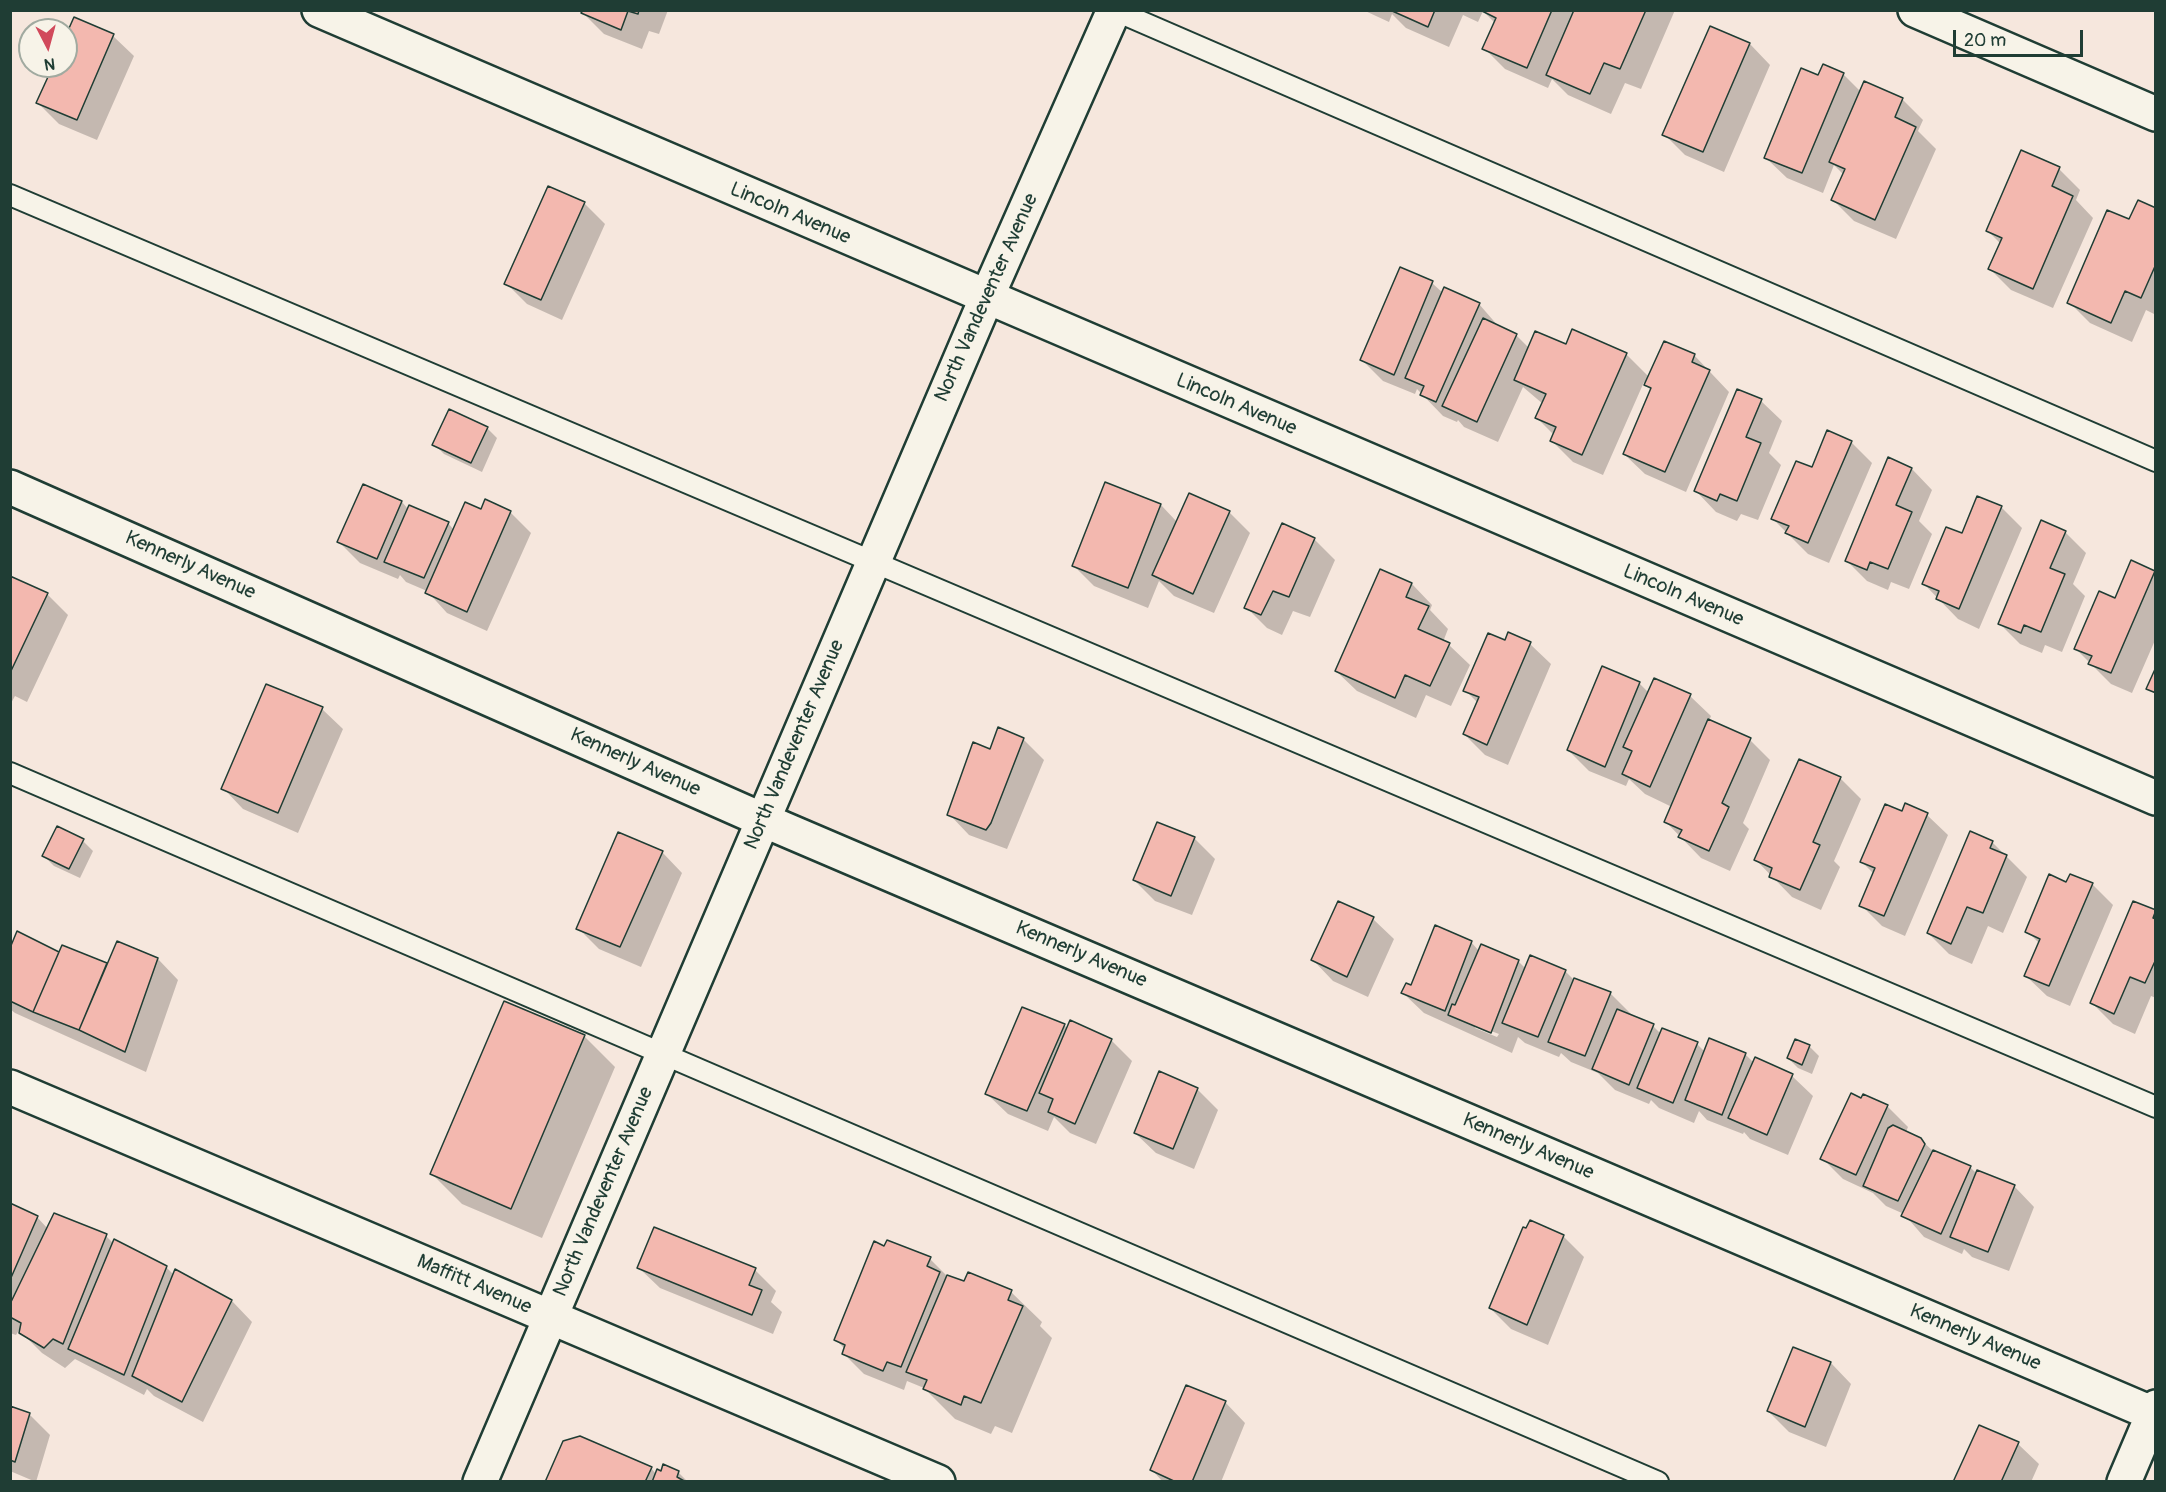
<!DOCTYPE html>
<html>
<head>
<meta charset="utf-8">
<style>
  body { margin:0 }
  #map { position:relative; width:2166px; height:1492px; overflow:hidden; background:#f6e7dd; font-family:Pangolin,sans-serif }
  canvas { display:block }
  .frame { position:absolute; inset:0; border:12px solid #1f3d34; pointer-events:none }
  .north { position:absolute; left:18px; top:18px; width:60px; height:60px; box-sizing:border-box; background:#f7f3e8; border:2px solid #a1aaa0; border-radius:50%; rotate:174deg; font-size:16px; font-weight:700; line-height:24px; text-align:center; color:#1f3d34 }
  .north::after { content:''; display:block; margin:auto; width:21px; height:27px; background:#d1495b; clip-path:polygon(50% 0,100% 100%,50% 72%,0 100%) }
  .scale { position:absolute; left:1953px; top:30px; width:130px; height:27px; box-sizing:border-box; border:3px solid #1f3d34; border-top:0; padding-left:8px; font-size:18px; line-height:21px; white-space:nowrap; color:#1f3d34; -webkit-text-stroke:4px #f7f3e8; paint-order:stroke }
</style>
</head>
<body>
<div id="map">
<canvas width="2166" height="1492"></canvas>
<div class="frame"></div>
<div class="north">N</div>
<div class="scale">20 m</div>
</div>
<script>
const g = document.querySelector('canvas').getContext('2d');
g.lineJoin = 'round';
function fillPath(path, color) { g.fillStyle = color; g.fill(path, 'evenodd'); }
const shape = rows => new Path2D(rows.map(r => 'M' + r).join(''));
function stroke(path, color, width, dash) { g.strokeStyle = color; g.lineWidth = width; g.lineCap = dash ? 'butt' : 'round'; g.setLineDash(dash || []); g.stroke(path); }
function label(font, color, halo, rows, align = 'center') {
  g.font = font + ' Pangolin,sans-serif'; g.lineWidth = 4.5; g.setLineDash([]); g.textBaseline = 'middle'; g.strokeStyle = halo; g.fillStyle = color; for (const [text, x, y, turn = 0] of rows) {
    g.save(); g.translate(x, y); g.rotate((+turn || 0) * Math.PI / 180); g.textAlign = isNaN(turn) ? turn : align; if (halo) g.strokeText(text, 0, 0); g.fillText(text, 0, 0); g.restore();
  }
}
fillPath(shape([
  [584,10,668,10,659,34,649,31,642,49,604,34,583,13],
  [1363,10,1675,10,1641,89,1625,83,1611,114,1568,95,1552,79,1548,88,1505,69,1484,48,1495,23,1483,11,1478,22,1463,15,1449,47,1406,28,1392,14,1389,22],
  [75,19,113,36,134,56,97,140,59,124,38,103,54,66,66,66,66,39],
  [1711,28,1750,44,1770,65,1724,172,1685,155,1664,134],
  [1843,74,1861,92,1902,99,1923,120,1918,131,1936,149,1896,239,1854,221,1833,200,1844,175,1834,165,1823,193,1787,178,1766,158,1819,76],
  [2022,152,2059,169,2080,190,2076,200,2093,218,2053,308,2011,290,1990,269,2001,244,1988,231],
  [584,203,605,224,562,320,527,304,506,283],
  [2156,210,2156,315,2146,310,2132,342,2090,323,2069,302,2130,221],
  [1432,283,1443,293,1479,304,1499,327,1516,335,1529,348,1566,346,1626,354,1649,377,1694,355,1729,392,1686,492,1645,474,1624,454,1652,391,1644,382,1603,475,1573,462,1552,441,1554,435,1537,418,1543,404,1523,387,1498,442,1464,427,1458,420,1457,422,1443,416,1417,389,1415,394,1383,381,1362,360],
  [1761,401,1782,421,1769,453,1781,465,1758,520,1741,514,1737,521,1716,512,1696,491],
  [487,428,497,438,482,472,444,454,434,444],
  [1851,442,1872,463,1829,563,1808,554,1773,519,1812,469],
  [1912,469,1932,490,1919,521,1932,534,1909,589,1891,582,1888,590,1867,581,1846,560],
  [1106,484,1161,505,1177,522,1229,512,1250,533,1214,613,1174,596,1159,581,1148,608,1094,586,1073,565],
  [363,486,402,502,408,509,448,523,454,530,482,511,510,512,531,533,487,631,447,613,427,591,406,582,400,575,398,579,360,563,339,542],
  [1978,498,2002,508,2022,528,1979,629,1958,619,1924,584,1963,535],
  [2065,532,2086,553,2073,584,2085,596,2062,652,2045,645,2042,653,2020,644,1999,623],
  [1314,539,1335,560,1310,617,1293,611,1282,635,1267,628,1246,607],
  [2154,572,2156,638,2132,693,2111,684,2076,649,2115,600],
  [10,577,47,594,68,615,27,702,15,696,10,705],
  [1412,584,1432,605,1430,610,1448,629,1443,642,1449,645,1470,665,1451,706,1426,695,1416,718,1357,691,1336,671],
  [1506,642,1530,644,1551,664,1508,765,1485,755,1464,734,1478,703,1465,690],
  [1603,668,1640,684,1649,693,1654,680,1690,696,1711,716,1709,721,1750,740,1770,760,1743,823,1749,829,1730,871,1701,858,1665,821,1672,807,1645,794,1629,779,1626,786,1589,771,1568,750],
  [322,709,343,729,298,833,243,809,223,788],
  [1023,739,1044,760,1007,849,969,835,949,814,990,750],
  [1840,778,1861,799,1834,861,1840,867,1821,910,1792,897,1756,860],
  [1903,813,1927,815,1948,835,1905,936,1882,926,1861,905,1874,874,1862,862],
  [1158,824,1195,839,1215,859,1192,915,1155,901,1134,880],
  [83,841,93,851,80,878,54,866,44,856],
  [1992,842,2027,877,2003,933,1988,926,1972,964,1949,954,1928,933],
  [662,852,682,873,641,967,599,949,578,928],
  [2067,884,2092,884,2113,905,2070,1006,2047,996,2026,976,2040,944,2027,931],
  [2134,903,2156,912,2156,998,2151,996,2135,1034,2113,1024,2092,1003],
  [1373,919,1394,939,1368,997,1333,981,1313,960],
  [1471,942,1479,951,1518,961,1526,969,1565,971,1573,979,1610,993,1631,1014,1630,1016,1653,1026,1661,1034,1697,1044,1705,1052,1745,1054,1754,1063,1755,1059,1792,1076,1813,1096,1788,1155,1750,1139,1744,1132,1743,1134,1707,1120,1699,1111,1694,1123,1659,1108,1651,1100,1649,1104,1615,1090,1598,1073,1571,1062,1561,1053,1559,1057,1525,1043,1518,1037,1512,1053,1424,1013,1403,993],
  [1475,1025,1499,1034,1497,1037,1475,1028],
  [63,947,108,965,158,959,178,980,146,1072,15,1013,10,1009,10,952,59,954],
  [1064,1025,1068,1029,1111,1040,1132,1061,1096,1144,1070,1133,1054,1117,1048,1131,1008,1114,987,1094],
  [584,1036,615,1067,542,1238,462,1204,432,1174],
  [1809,1046,1819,1056,1812,1074,1798,1068,1788,1058],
  [1197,1089,1218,1110,1194,1169,1156,1153,1135,1133],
  [1863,1096,1887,1106,1908,1127,1906,1132,1920,1139,1933,1151,1970,1167,1977,1174,2014,1186,2034,1207,2009,1271,1972,1257,1964,1249,1962,1254,1924,1237,1904,1214,1886,1206,1873,1193,1843,1179,1822,1158],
  [10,1204,37,1217,48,1229,106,1236,114,1244,115,1241,167,1268,174,1275,232,1301,252,1322,203,1422,154,1396,147,1389,144,1395,75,1359,65,1368,42,1353,21,1332,22,1325,16,1335,10,1333],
  [1563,1236,1584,1257,1548,1345,1511,1329,1490,1308],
  [885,1247,930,1259,947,1276,965,1283,1011,1292,1042,1322,1040,1326,1052,1338,1012,1433,995,1426,991,1434,955,1419,924,1388,907,1381,904,1390,864,1374,844,1354,845,1349,836,1340],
  [639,1268,755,1270,776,1291,771,1302,782,1312,773,1334,660,1288],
  [1794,1349,1831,1363,1851,1384,1826,1447,1789,1432,1768,1411],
  [1225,1402,1245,1423,1221,1482,1163,1482,1152,1470],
  [10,1408,29,1414,50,1435,36,1482,10,1471],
  [2018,1444,2039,1464,2031,1482,1955,1482],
  [651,1468,656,1474,678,1472,688,1482,547,1482]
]), '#0003');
const building = shape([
  [583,10,639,10,638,14,628,11,621,30,581,13,583,10],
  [1390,10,1435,10,1428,27,1390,10],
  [1480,10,1552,10,1527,68,1482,49,1496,18,1480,10],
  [1574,10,1646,10,1620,69,1604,63,1590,94,1546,75,1574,10],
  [74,17,114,34,77,120,36,103,53,66,66,66,66,35,74,17],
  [1710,26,1750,43,1703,152,1662,135,1710,26],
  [1823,64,1844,73,1802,173,1764,158,1801,68,1818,75,1823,64],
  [1864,81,1903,98,1895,117,1916,127,1875,220,1831,200,1845,169,1829,162,1864,81],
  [2021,150,2060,167,2052,186,2073,196,2033,289,1988,269,2002,238,1986,231,2021,150],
  [548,186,585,202,541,300,504,284,548,186],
  [2138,200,2156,208,2156,264,2141,298,2125,291,2111,323,2067,303,2107,210,2129,219,2138,200],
  [1400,267,1433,281,1394,375,1360,360,1400,267],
  [1444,287,1480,303,1436,402,1420,395,1424,386,1405,378,1444,287],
  [1483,318,1517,334,1477,422,1442,406,1483,318],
  [1572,329,1627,353,1582,455,1550,441,1556,427,1535,418,1546,394,1514,380,1535,331,1566,344,1572,329],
  [1664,341,1695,354,1692,362,1710,370,1665,472,1623,454,1651,388,1644,385,1664,341],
  [1737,389,1762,399,1746,437,1761,443,1737,501,1720,494,1717,501,1694,491,1737,389],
  [449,409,488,427,471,463,432,445,449,409],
  [1827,430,1852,441,1808,543,1785,533,1789,526,1771,519,1796,461,1812,467,1827,430],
  [1888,457,1912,468,1896,505,1912,512,1888,569,1870,562,1867,570,1845,561,1888,457],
  [1105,482,1161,504,1128,588,1072,566,1105,482],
  [363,484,402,501,377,559,337,542,363,484],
  [1189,493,1230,511,1193,594,1152,575,1189,493],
  [1977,496,2002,506,1959,609,1936,599,1939,591,1922,584,1946,527,1962,533,1977,496],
  [485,499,511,511,467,612,425,593,465,502,481,509,485,499],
  [409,505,449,522,424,578,384,562,409,505],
  [2041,520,2066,531,2050,568,2065,574,2041,632,2024,625,2021,633,1998,624,2041,520],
  [1282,523,1315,538,1289,597,1273,591,1261,615,1244,608,1282,523],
  [2131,560,2155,571,2111,673,2088,664,2092,656,2074,649,2099,591,2115,598,2131,560],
  [1380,569,1412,583,1406,597,1429,606,1418,629,1450,643,1430,686,1405,675,1395,698,1335,671,1380,569],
  [10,576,48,593,10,673,10,576],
  [1508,632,1531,642,1487,745,1463,734,1479,697,1463,691,1488,633,1505,640,1508,632],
  [1602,666,1640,682,1605,767,1567,750,1602,666],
  [2156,667,2156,693,2146,689,2156,667],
  [1654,678,1691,694,1650,787,1622,774,1632,751,1623,747,1654,678],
  [266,684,323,707,278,813,221,789,266,684],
  [1708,719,1751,738,1722,803,1729,807,1709,851,1678,837,1682,830,1664,822,1708,719],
  [998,727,1024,738,991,823,986,830,947,815,973,742,990,749,998,727],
  [1799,759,1841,777,1813,842,1820,845,1800,890,1769,877,1772,868,1754,860,1799,759],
  [1905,803,1928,813,1884,916,1859,906,1875,868,1860,862,1885,804,1902,811,1905,803],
  [1157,822,1195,837,1171,896,1133,880,1157,822],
  [57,826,84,839,69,869,42,856,57,826],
  [1970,831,1993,841,1990,848,2007,855,1983,913,1967,907,1951,944,1927,933,1970,831],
  [618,832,663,851,620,947,576,929,618,832],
  [2049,874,2066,882,2070,874,2093,883,2049,986,2024,976,2040,939,2025,932,2049,874],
  [1338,901,1374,917,1347,977,1311,960,1338,901],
  [2133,901,2156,910,2153,918,2156,919,2156,959,2145,983,2130,977,2114,1014,2090,1003,2133,901],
  [1435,925,1472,941,1445,1011,1401,993,1406,983,1411,985,1435,925],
  [17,931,59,952,33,1012,10,1001,10,948,17,931],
  [117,941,158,958,125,1052,79,1030,117,941],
  [1481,944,1519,960,1491,1033,1448,1015,1452,1004,1455,1005,1481,944],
  [62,945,107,963,79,1030,33,1012,62,945],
  [1530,955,1566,970,1538,1037,1502,1023,1530,955],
  [1574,978,1611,992,1585,1056,1548,1042,1574,978],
  [504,1001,585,1035,511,1209,430,1174,504,1001],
  [1022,1007,1065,1024,1027,1111,985,1094,1022,1007],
  [1617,1009,1654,1024,1629,1085,1592,1069,1617,1009],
  [1070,1020,1112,1039,1075,1124,1048,1112,1053,1099,1039,1093,1070,1020],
  [1662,1028,1698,1042,1673,1103,1637,1088,1662,1028],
  [1709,1038,1746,1053,1722,1115,1685,1100,1709,1038],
  [1795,1039,1810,1045,1802,1065,1787,1058,1795,1039],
  [1755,1057,1793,1074,1767,1135,1728,1118,1755,1057],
  [1159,1071,1198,1088,1173,1149,1134,1133,1159,1071],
  [1851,1093,1861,1098,1863,1094,1888,1105,1856,1175,1820,1159,1851,1093],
  [1893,1125,1921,1138,1925,1144,1898,1201,1863,1186,1888,1128,1893,1125],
  [1933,1150,1971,1166,1941,1234,1901,1216,1933,1150],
  [1977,1170,2015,1185,1988,1252,1950,1237,1977,1170],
  [10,1203,38,1216,10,1280,10,1203],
  [54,1213,107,1234,63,1344,53,1339,44,1348,19,1333,21,1323,10,1317,10,1304,54,1213],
  [1530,1220,1564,1235,1527,1325,1489,1308,1523,1227,1526,1228,1530,1220],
  [654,1227,756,1268,749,1285,762,1290,752,1315,637,1268,654,1227],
  [114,1239,167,1266,124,1375,68,1349,114,1239],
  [887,1240,931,1257,927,1266,940,1272,901,1367,887,1362,883,1371,842,1354,845,1345,834,1340,874,1241,884,1246,887,1240],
  [175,1269,232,1300,182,1402,132,1376,175,1269],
  [968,1272,1012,1290,1008,1300,1023,1306,981,1403,964,1396,961,1405,923,1389,927,1380,906,1372,947,1275,964,1281,968,1272],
  [1793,1347,1831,1362,1805,1427,1767,1411,1793,1347],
  [1186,1385,1226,1401,1192,1482,1176,1482,1150,1470,1186,1385],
  [10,1406,30,1413,15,1462,10,1460,10,1406],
  [1979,1425,2019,1442,2001,1482,1953,1482,1979,1425],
  [580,1436,652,1467,645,1482,545,1482,563,1441,580,1436],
  [663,1464,679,1471,677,1477,686,1482,652,1482,657,1469,661,1471,663,1464]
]);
fillPath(building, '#f3b8af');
stroke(building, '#1f3d34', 1.5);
const lane = shape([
  [1114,10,2156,461],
  [10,195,2156,1107],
  [10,773,1658,1482]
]);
const street = shape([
  [319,10,2156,798],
  [1915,10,2156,114],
  [10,487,763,820,2156,1415],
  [10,1087,938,1482],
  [2124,1482,2156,1407]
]);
const secondary = shape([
  [480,1482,986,299,1114,10]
]);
stroke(lane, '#1f3d34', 24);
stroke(street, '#1f3d34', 38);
stroke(secondary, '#1f3d34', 38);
stroke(lane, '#f7f3e8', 20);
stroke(street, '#f7f3e8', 33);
stroke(secondary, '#f7f3e8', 33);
label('20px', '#1f3d34', '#f7f3e8', [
  ["Lincoln Avenue",790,214,23],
  ["North Vandeventer Avenue",987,298,-66],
  ["Lincoln Avenue",1236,405,23],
  ["Kennerly Avenue",190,566,24],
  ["Lincoln Avenue",1683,596,23],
  ["North Vandeventer Avenue",795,745,-67],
  ["Kennerly Avenue",635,763,24],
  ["Kennerly Avenue",1081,955,23],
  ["Kennerly Avenue",1528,1147,23],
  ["North Vandeventer Avenue",604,1192,-67],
  ["Maffitt Avenue",474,1285,23],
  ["Kennerly Avenue",1975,1338,23]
]);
</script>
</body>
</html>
